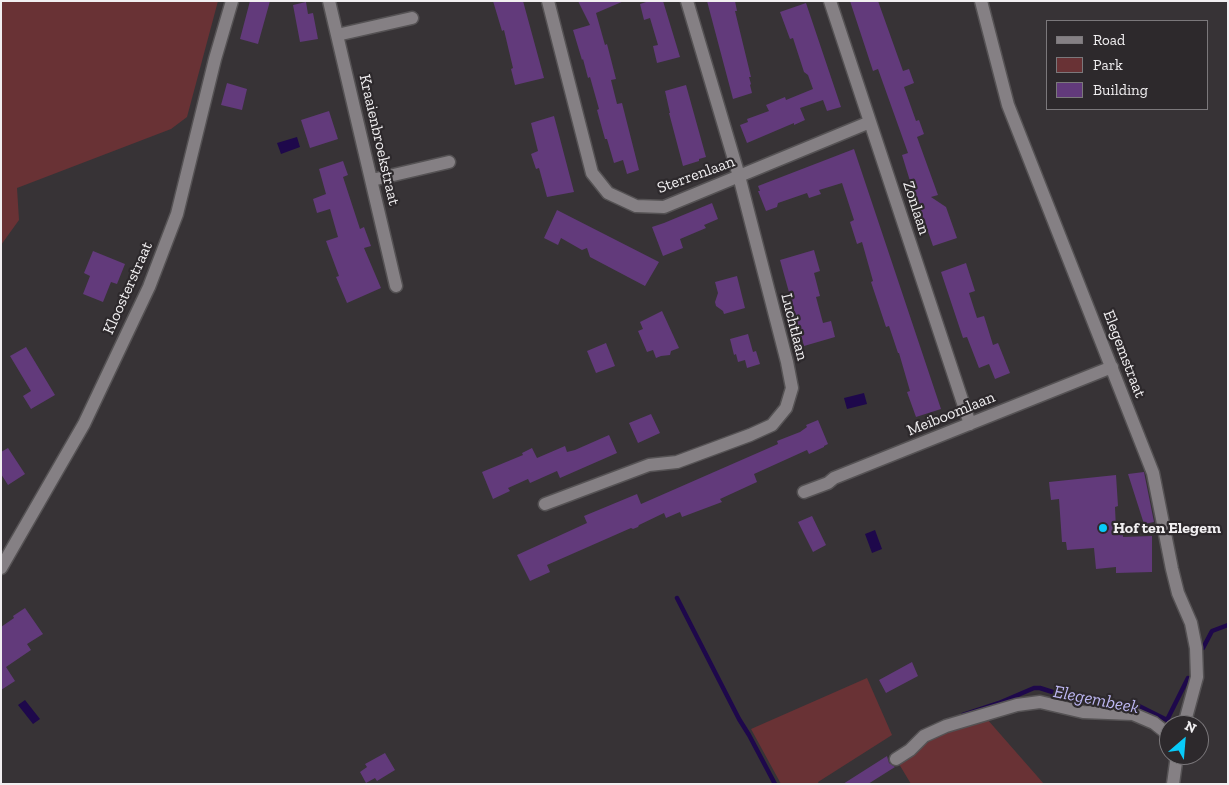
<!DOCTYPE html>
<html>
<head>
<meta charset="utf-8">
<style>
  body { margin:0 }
  #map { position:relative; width:1229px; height:785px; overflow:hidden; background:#373336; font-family:"Zilla Slab",serif }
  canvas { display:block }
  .frame { position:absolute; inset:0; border:2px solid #f1eff1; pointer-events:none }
  .legend { position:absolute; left:1046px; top:20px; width:162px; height:90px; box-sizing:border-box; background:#2d292c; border:1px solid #7b787b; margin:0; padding:6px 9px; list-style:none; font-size:15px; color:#f1eff1 }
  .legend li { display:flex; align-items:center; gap:10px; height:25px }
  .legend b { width:25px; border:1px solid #7b787b }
  .north { position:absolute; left:1159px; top:715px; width:50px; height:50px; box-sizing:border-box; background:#2d292c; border:1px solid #7b787b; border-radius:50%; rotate:27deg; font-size:14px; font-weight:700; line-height:20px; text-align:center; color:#f1eff1 }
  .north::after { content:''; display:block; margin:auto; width:18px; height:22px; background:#08cbf9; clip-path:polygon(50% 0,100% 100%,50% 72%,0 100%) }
</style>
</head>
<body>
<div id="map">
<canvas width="1229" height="785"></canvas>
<div class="frame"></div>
<ul class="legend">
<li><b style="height:6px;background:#858084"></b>Road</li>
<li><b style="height:14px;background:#693235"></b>Park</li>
<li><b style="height:14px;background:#623a7b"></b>Building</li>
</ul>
<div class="north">N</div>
</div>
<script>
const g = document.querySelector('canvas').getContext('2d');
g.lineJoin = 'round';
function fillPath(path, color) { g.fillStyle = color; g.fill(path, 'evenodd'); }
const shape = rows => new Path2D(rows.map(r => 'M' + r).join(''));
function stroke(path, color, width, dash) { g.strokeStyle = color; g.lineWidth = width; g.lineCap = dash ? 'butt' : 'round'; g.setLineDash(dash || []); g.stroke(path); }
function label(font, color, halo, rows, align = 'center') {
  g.font = font + ' "Zilla Slab",serif'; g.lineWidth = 4.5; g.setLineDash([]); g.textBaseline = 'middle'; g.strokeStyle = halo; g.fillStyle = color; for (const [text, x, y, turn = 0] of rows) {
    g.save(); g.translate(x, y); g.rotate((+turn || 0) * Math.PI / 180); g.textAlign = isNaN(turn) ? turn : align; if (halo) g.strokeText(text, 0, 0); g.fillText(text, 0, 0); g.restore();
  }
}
fillPath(shape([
  [1,1,218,1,187,117,171,129,17,188,19,220,1,245],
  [867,678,892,735,818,782,819,784,781,784,751,729],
  [987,719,1044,784,911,784,899,764,914,755,928,741,948,732]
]), '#693235');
fillPath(shape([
  [297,137,300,147,281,154,277,143],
  [864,393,867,404,847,409,844,398],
  [875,530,882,549,872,553,865,534],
  [25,700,40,719,33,724,18,705]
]), '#1e084b');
stroke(shape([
  [677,598,739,719,749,735,775,784],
  [1203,648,1212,631,1228,625],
  [963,715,999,703,1034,688,1040,688,1065,696,1095,703,1135,704,1167,720,1188,678]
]), '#1e084b', 4.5);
fillPath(shape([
  [250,1,270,1,258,44,240,39],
  [493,1,523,1,544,78,515,85,511,69,513,68,504,30,502,31],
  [578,1,624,1,596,13,605,45,607,44,616,79,611,80,617,104,622,103,639,170,627,174,623,160,614,163,607,139,605,139,597,110,599,109,590,77,588,78,583,59,582,60,573,30,590,25],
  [649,1,663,1,680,57,657,63,653,46,658,45,650,18,644,20,640,4],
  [707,1,735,1,737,11,735,11,751,77,749,77,751,84,750,85,752,93,733,99],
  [850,1,878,1,903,71,909,69,914,83,904,87,916,121,919,120,924,134,917,137,938,195,931,197,946,207,957,238,933,246,924,220,922,220,902,155,908,153,878,69,873,71],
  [306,2,308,14,313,13,318,39,300,42,293,5],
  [806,3,841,107,827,111,823,100,800,108,805,120,794,125,794,123,747,143,740,125,748,122,747,119,769,111,766,105,785,97,786,100,813,89,808,75,804,72,793,38,790,39,780,12],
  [227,83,247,89,242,110,221,105],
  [686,85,706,157,699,159,699,161,683,166,669,113,670,113,665,91],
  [329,111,338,139,310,148,301,120],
  [554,116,574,192,547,197,539,168,536,169,531,154,538,151,531,123],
  [854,149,941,409,916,417,907,392,910,391,899,353,898,353,889,326,886,327,871,282,873,281,862,242,857,244,850,222,854,220,842,183,819,190,821,194,809,198,807,193,778,203,777,207,766,211,758,191,760,191,758,186],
  [343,161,348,175,343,177,360,229,364,227,371,246,364,248,381,288,347,303,336,277,339,276,326,241,338,237,330,209,317,213,313,199,326,194,319,169],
  [712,203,718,219,704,225,706,228,680,239,683,248,663,256,652,227,664,223],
  [557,210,659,262,645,286,590,257,587,248,582,250,561,238,558,245,544,238],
  [814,250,820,271,814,273,820,296,816,297,823,323,831,321,835,337,804,346,780,260],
  [93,251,125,264,117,284,111,282,103,302,83,294,90,276,84,273],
  [966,263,975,291,969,293,977,318,984,316,993,345,998,343,1010,373,995,379,989,364,979,368,967,337,963,338,941,272],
  [737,276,745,308,724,314,723,311,716,306,715,302,718,293,715,282],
  [662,311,679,348,671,351,670,355,661,356,656,358,653,350,647,352,638,331,643,329,640,322],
  [748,334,753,352,756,351,760,364,747,368,745,360,738,362,736,354,734,355,730,339],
  [606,343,615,366,596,373,587,351],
  [26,347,55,395,31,409,23,396,31,391,10,356],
  [651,414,660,433,638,443,629,423],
  [818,420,828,444,824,446,824,447,809,454,807,450,754,474,757,482,720,499,722,502,682,517,680,512,666,518,664,513,639,525,638,527,633,529,631,528,547,565,550,572,530,581,517,555,587,523,584,516,637,494,641,504,778,444,777,441,800,432,807,427,806,425],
  [609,435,617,453,560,478,557,471,530,483,528,479,508,488,510,491,493,499,482,472,523,455,522,453,532,448,537,458,565,446,567,452,575,450],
  [8,448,25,474,8,485,1,474,1,452],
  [1144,472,1154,522,1144,524,1128,474],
  [1116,475,1118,506,1115,507,1116,530,1123,530,1123,537,1152,536,1152,572,1116,573,1116,567,1096,569,1094,548,1067,550,1066,542,1062,542,1059,499,1051,500,1049,482],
  [812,516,826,545,813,552,798,522],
  [25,608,43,634,27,644,31,650,6,667,15,681,1,690,1,627,14,618,13,616],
  [912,662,918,676,886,693,879,680],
  [385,753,395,770,377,781,375,778,366,783,360,772,367,767,365,764],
  [887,756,889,763,895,767,868,784,843,784]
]), '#623a7b');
const street = shape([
  [329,1,396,286],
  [548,1,592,173,608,193,636,206,664,207,870,122],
  [830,1,970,424],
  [981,1,1008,105,1153,473,1172,569,1178,593,1191,623,1196,648,1197,677,1184,725],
  [337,35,412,18],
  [372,180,449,162],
  [804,492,828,483,834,478,1112,367],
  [545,504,649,465,677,462,750,435,772,425,786,408,792,388,787,362,739,176,687,1],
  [1,568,84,424,149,287,177,214,215,59,232,1],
  [896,759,910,750,924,736,946,726,1017,705,1040,702,1083,712,1133,714,1154,723,1169,735],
  [1173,784,1177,755]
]);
stroke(street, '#555254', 15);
stroke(street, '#858084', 12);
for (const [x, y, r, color] of [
  [1103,528,5,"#08cbf9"]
]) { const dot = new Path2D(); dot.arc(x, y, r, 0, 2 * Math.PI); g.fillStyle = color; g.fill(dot); stroke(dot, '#2d292c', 2); }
label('16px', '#f1eff1', '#2d292c', [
  ["Kraaienbroekstraat",379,140,77],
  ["Sterrenlaan",696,175,-20],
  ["Zonlaan",916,208,72],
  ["Kloosterstraat",128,288,-66],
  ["Luchtlaan",794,327,76],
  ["Elegemstraat",1124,354,69],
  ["Meiboomlaan",951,414,-22]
]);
label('bold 16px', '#f1eff1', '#2d292c', [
  ["Hof ten Elegem",1113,528]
], 'left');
label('italic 18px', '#bdb7f3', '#2d292c', [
  ["Elegembeek",1096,700,11]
]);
</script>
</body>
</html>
